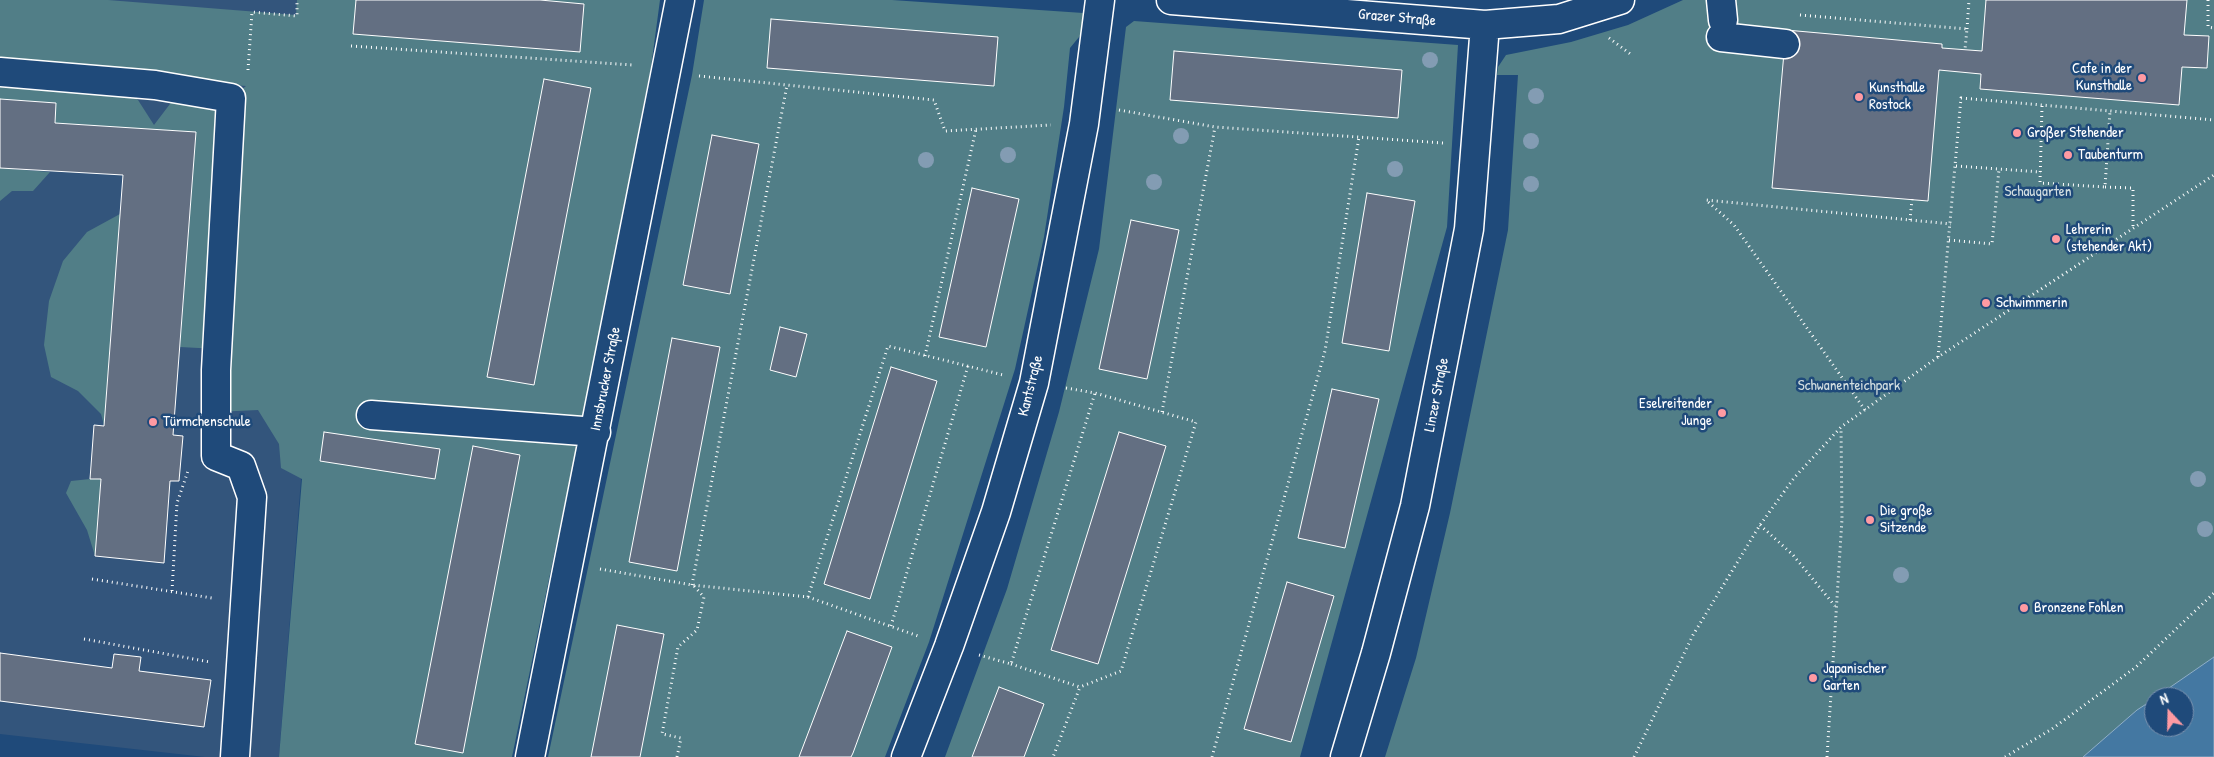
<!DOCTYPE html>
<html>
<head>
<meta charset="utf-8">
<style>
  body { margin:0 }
  #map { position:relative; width:2214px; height:757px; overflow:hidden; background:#1f4a7a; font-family:"Patrick Hand",sans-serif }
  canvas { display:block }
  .north { position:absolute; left:2144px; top:687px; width:50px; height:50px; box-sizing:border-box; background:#1f4a7a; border:1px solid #7992af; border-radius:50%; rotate:339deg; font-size:14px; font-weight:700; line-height:20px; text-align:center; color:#fff }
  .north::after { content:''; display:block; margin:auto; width:18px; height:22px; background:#ff9aa2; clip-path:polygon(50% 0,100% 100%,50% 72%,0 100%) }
</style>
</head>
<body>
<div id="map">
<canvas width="2214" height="757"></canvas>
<div class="north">N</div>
</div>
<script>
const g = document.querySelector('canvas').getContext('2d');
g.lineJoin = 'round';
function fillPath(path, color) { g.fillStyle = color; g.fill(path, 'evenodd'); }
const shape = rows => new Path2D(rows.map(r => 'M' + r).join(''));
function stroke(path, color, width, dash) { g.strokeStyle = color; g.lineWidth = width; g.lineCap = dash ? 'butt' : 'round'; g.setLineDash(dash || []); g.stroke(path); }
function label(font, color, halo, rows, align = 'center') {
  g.font = font + ' "Patrick Hand",sans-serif'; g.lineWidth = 5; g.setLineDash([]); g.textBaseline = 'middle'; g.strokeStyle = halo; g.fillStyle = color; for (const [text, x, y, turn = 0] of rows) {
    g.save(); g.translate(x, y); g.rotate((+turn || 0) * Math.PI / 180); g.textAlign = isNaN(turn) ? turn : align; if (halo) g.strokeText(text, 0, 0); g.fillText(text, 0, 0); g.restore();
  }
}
fillPath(shape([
  [0,0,339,0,279,757,205,757,0,734]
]), '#33557c');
fillPath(shape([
  [0,0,108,0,296,15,297,0,660,0,651,67,580,430,512,757,279,757,302,479,281,468,279,444,258,410,216,412,217,349,180,347,196,132,55,123,56,103,0,99,0,81,123,90,138,100,154,125,173,100,231,98,246,86,14,67,0,60],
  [704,0,892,0,1098,14,1070,48,1064,107,1044,237,1015,369,929,642,885,757,548,757,692,75],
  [1683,0,2214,0,2214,757,1385,757,1416,658,1450,513,1508,230,1518,75,1497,75,1498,67,1506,55,1571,42,1628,25],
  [2154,697,2184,697,2184,727,2154,727],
  [1134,21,1458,45,1447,227,1300,757,945,757,1007,589,1059,412,1099,249,1126,27],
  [0,168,50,172,33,191,12,191,0,201],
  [120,214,104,425,101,414,78,391,51,377,44,345,49,301,63,261,87,232],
  [90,479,101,479,95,556,87,530,66,493,71,481]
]), '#517e87');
const water = shape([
  [2214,657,2214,757,2083,757,2137,710,2154,699,2154,727,2184,727,2184,697,2156,697,2214,657]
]);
fillPath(water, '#4478a2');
stroke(water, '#8faec7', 1);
const building = shape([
  [356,0,540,0,584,4,580,52,353,34,356,0],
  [1986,0,2187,0,2184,35,2209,36,2207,68,2182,67,2179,105,1980,89,1981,74,1939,70,1928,201,1772,188,1786,30,1942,44,1942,48,1982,51,1986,0],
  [771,19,998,37,994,86,767,68,771,19],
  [1174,51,1402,70,1398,118,1170,100,1174,51],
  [544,79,591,88,534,385,487,377,544,79],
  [0,99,56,103,55,123,196,132,173,435,183,436,179,481,170,481,164,563,95,556,101,479,90,479,94,425,104,426,123,175,0,168,0,99],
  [712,135,759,144,730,294,683,285,712,135],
  [972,188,1019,199,986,347,939,337,972,188],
  [1367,193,1415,201,1389,351,1342,343,1367,193],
  [1131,220,1179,230,1147,379,1099,369,1131,220],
  [780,327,807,334,796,377,770,370,780,327],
  [672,338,720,347,677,571,629,562,672,338],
  [891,367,937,381,870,599,824,584,891,367],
  [1332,389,1379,399,1345,548,1298,538,1332,389],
  [324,432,440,449,435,479,320,461,324,432],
  [1119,432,1166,446,1098,664,1051,650,1119,432],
  [473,446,520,455,463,753,415,744,473,446],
  [1287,582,1334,596,1291,742,1244,729,1287,582],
  [617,625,664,634,640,757,591,757,617,625],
  [847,631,892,647,853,753,851,757,799,757,847,631],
  [0,653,112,668,114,654,141,657,139,671,211,680,204,727,0,701,0,653],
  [999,687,1044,704,1024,757,972,757,999,687]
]);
fillPath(building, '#636f82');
stroke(building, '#fff', 1);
const minor = shape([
  [1171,0,1485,25,1559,19,1620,0],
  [1721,0,1723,20],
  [1721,37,1785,44],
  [0,72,155,85,231,98,216,370,216,456,241,466,252,497,235,757],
  [371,415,596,432],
  [530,757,680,0],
  [906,757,949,646,996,512,1034,383,1084,124,1100,0],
  [1345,757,1376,653,1415,506,1469,229,1485,25]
]);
stroke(minor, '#fff', 31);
stroke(shape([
  [2208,0,2208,27,2214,28],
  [1800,15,1967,29,1965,49],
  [1967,29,1969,0],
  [1609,38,1633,56],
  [351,46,633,65],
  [248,70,252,12,297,16,297,0],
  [699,76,934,100,945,131,1051,125],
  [2042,106,2040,183,2105,187,2110,111],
  [1119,110,1215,127,1443,143],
  [1956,166,2041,172],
  [2105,187,2133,188,2133,228],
  [1910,220,1912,199],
  [1949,240,1992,244,1999,169],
  [925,356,976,129],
  [1938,357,1961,98,2214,120],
  [1066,388,1095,393,1196,422,1121,671,1080,687],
  [1865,410,1734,225,1706,200,1951,224],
  [1162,412,1215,127],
  [1760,525,1793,555,1835,606],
  [600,569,692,585,808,597,918,636],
  [92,579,212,598],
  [692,585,787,85],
  [172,591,177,503,188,471],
  [808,597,888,346,1003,375],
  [891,626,968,366],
  [84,639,210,662],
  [979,655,1011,664,1095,393],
  [1011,664,1080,687,1053,757],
  [677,757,681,738,662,734,678,647,697,630,704,597,693,585],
  [1212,757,1325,351,1359,137],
  [1634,757,1693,635,1760,525,1794,478,1841,427,1938,357,2214,175],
  [1827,757,1842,519,1841,428],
  [2005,757,2052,729,2136,667,2214,593]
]), '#fff', 3, [1, 4]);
stroke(minor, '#1f4a7a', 28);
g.fillStyle = '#839cb3';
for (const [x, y] of [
  [1430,60],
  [1536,96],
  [1181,136],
  [1531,141],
  [1008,155],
  [926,160],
  [1395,169],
  [1154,182],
  [1531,184],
  [2198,479],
  [2205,529],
  [1901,575]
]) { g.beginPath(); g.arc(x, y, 8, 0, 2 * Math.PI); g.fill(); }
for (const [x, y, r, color] of [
  [2142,78,5,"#ff9aa2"],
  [1859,97,5,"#ff9aa2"],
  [2017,133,5,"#ff9aa2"],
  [2068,155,5,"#ff9aa2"],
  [2056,239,5,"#ff9aa2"],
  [1986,303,5,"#ff9aa2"],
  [1722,413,5,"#ff9aa2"],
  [153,422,5,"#ff9aa2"],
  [1870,520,5,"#ff9aa2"],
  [2024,608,5,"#ff9aa2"],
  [1813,678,5,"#ff9aa2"]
]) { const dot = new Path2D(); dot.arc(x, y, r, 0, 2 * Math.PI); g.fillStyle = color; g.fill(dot); stroke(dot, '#1f4a7a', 2); }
label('15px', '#fff', '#1f4a7a', [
  ["Grazer Straße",1397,18,5],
  ["Innsbrucker Straße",606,379,-79],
  ["Kantstraße",1031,386,-76],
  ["Linzer Straße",1437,395,-79]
]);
label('15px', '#fff', '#1f4a7a', [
  ["Cafe in der",2132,69,"right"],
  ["Kunsthalle",2132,86,"right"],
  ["Kunsthalle",1869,88],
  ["Rostock",1869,105],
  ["Großer Stehender",2027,133],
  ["Taubenturm",2078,155],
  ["Lehrerin",2066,230],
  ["(stehender Akt)",2066,247],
  ["Schwimmerin",1996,303],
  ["Eselreitender",1712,404,"right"],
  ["Junge",1712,421,"right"],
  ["Türmchenschule",163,422],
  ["Die große",1880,511],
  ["Sitzende",1880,528],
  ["Bronzene Fohlen",2034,608],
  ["Japanischer",1823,669],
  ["Garten",1823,686]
], 'left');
label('15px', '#d4dfe1', '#1f4a7a', [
  ["Schaugarten",2038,192],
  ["Schwanenteichpark",1849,386]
]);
</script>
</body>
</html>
